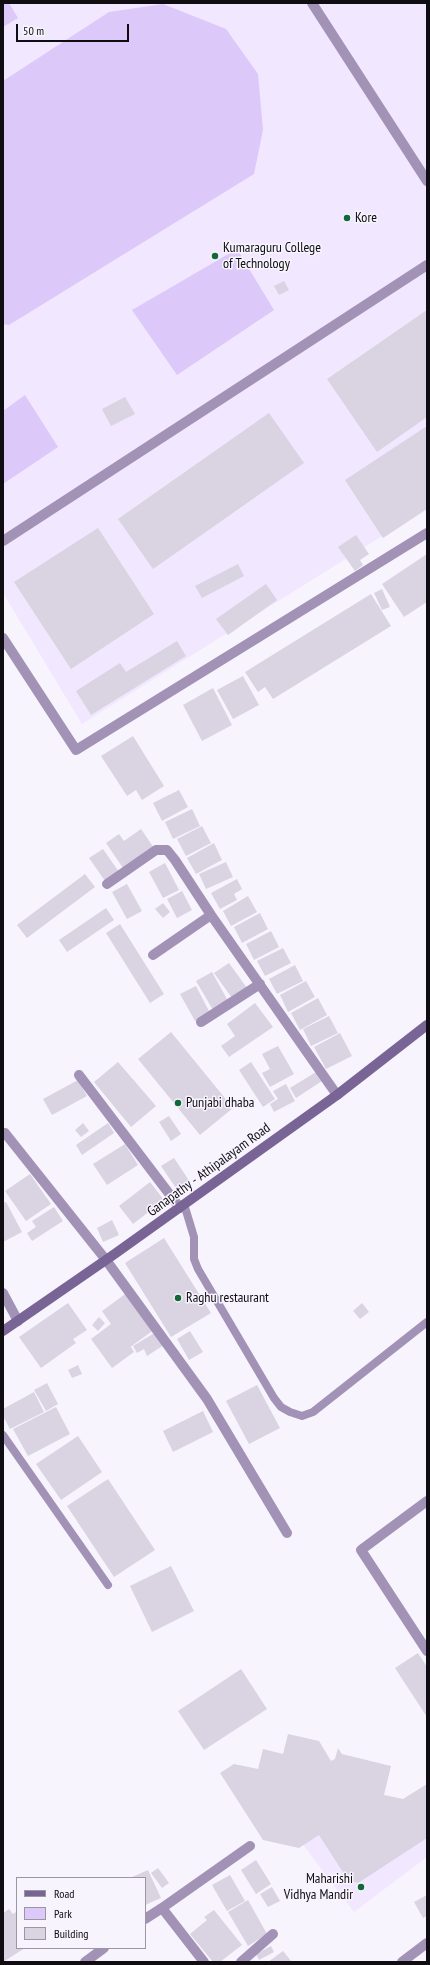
<!DOCTYPE html>
<html>
<head>
<meta charset="utf-8">
<style>
  body { margin:0 }
  #map { position:relative; width:430px; height:1965px; overflow:hidden; background:#f8f4fe; font-family:"PT Sans Narrow",sans-serif }
  canvas { display:block }
  .frame { position:absolute; inset:0; border:4px solid #0f0c12; pointer-events:none }
  .legend { position:absolute; left:16px; top:1877px; width:130px; height:72px; box-sizing:border-box; background:#f8f4fe; border:1px solid #9b97a0; margin:0; padding:5px 7px; list-style:none; font-size:12px; color:#0f0c12 }
  .legend li { display:flex; align-items:center; gap:8px; height:20px }
  .legend b { width:20px; border:1px solid #9b97a0 }
  .scale { position:absolute; left:16px; top:24px; width:113px; height:18px; box-sizing:border-box; border:2px solid #0f0c12; border-top:0; padding-left:5px; font-size:12px; line-height:14px; white-space:nowrap; color:#0f0c12; -webkit-text-stroke:3px #f8f4fe; paint-order:stroke }
</style>
</head>
<body>
<div id="map">
<canvas width="430" height="1965"></canvas>
<div class="frame"></div>
<ul class="legend">
<li><b style="height:5px;background:#796496"></b>Road</li>
<li><b style="height:11px;background:#ddc8fa"></b>Park</li>
<li><b style="height:11px;background:#d9d3e2"></b>Building</li>
</ul>
<div class="scale">50 m</div>
</div>
<script>
const g = document.querySelector('canvas').getContext('2d');
g.lineJoin = 'round';
function fillPath(path, color) { g.fillStyle = color; g.fill(path, 'evenodd'); }
const shape = rows => new Path2D(rows.map(r => 'M' + r).join(''));
function stroke(path, color, width, dash) { g.strokeStyle = color; g.lineWidth = width; g.lineCap = dash ? 'butt' : 'round'; g.setLineDash(dash || []); g.stroke(path); }
function label(font, color, halo, rows, align = 'center') {
  g.font = font + ' "PT Sans Narrow",sans-serif'; g.lineWidth = 3; g.setLineDash([]); g.textBaseline = 'middle'; g.strokeStyle = halo; g.fillStyle = color; for (const [text, x, y, turn = 0] of rows) {
    g.save(); g.translate(x, y); g.rotate((+turn || 0) * Math.PI / 180); g.textAlign = isNaN(turn) ? turn : align; if (halo) g.strokeText(text, 0, 0); g.fillText(text, 0, 0); g.restore();
  }
}
fillPath(shape([
  [3,3,427,3,427,508,82,724,3,593],
  [427,1819,427,1857,354,1912,301,1842,330,1820]
]), '#f1e7ff');
fillPath(shape([
  [3,3,9,3,18,18,3,27],
  [163,4,226,29,258,74,263,130,254,174,9,325,3,324,3,81,109,12],
  [237,249,274,310,177,375,132,310],
  [25,395,58,447,3,484,3,411]
]), '#ddc8fa');
fillPath(shape([
  [284,281,289,290,279,295,274,286],
  [427,310,427,417,377,452,327,379],
  [125,397,135,414,111,426,102,409],
  [269,413,304,463,153,569,118,519],
  [427,426,427,509,383,538,345,480],
  [98,528,154,614,71,669,14,582],
  [356,535,369,554,360,560,363,565,355,571,338,547],
  [427,554,427,602,404,617,382,584],
  [238,564,244,576,202,598,195,586],
  [266,584,277,600,228,635,216,619],
  [382,589,390,607,382,610,374,593],
  [371,594,391,626,273,699,265,687,258,692,245,672],
  [177,641,186,656,91,715,76,691,120,663,126,672],
  [243,676,259,705,233,719,217,690],
  [213,688,232,725,202,741,183,705],
  [133,736,164,786,142,800,136,790,127,796,101,756],
  [179,790,188,807,162,821,153,803],
  [192,809,200,826,173,839,165,822],
  [202,826,211,843,186,856,177,839],
  [141,829,154,848,123,868,106,843,119,834,124,841],
  [214,843,222,860,196,874,187,858],
  [103,849,119,872,105,881,89,858],
  [226,862,233,877,206,889,199,874],
  [165,863,179,890,163,898,149,872],
  [85,874,95,887,27,938,17,925],
  [237,879,242,889,234,894,237,900,220,909,211,893],
  [127,884,142,911,127,919,112,892],
  [182,891,192,910,177,918,167,899],
  [248,896,257,912,231,926,223,911],
  [163,903,170,912,163,918,155,909],
  [106,908,114,920,67,952,59,940],
  [260,913,268,929,242,943,234,927],
  [120,924,164,994,150,1003,106,933],
  [271,931,279,947,254,960,246,944],
  [283,948,291,963,265,976,257,961],
  [229,963,247,988,232,998,214,973],
  [295,965,303,981,277,994,269,979],
  [212,972,228,1001,213,1010,196,981],
  [306,981,315,997,288,1012,280,995],
  [196,986,210,1013,195,1021,180,994],
  [318,998,327,1015,300,1030,291,1013],
  [255,1003,273,1027,229,1057,221,1046,235,1036,227,1024],
  [329,1016,338,1033,311,1046,303,1029],
  [171,1032,233,1108,200,1135,138,1059],
  [340,1033,352,1056,326,1069,314,1047],
  [278,1046,294,1074,270,1087,262,1073,270,1069,262,1054],
  [118,1062,156,1106,131,1127,94,1082],
  [251,1062,275,1099,263,1107,239,1070],
  [316,1072,322,1081,296,1098,290,1088],
  [78,1080,87,1096,52,1115,43,1099],
  [286,1084,295,1101,274,1112,270,1104,278,1099,273,1091],
  [169,1116,181,1134,171,1141,159,1122],
  [83,1123,89,1131,81,1137,75,1130],
  [108,1123,114,1133,82,1155,76,1145],
  [125,1144,138,1165,107,1185,93,1164],
  [174,1158,190,1182,178,1191,161,1166],
  [30,1174,51,1204,26,1221,5,1191],
  [150,1182,164,1200,133,1224,119,1206],
  [6,1202,22,1232,3,1242,3,1203],
  [54,1207,63,1221,32,1241,27,1233,36,1227,32,1221],
  [112,1220,119,1235,103,1242,97,1228],
  [164,1238,211,1313,171,1337,125,1263],
  [128,1292,155,1329,129,1348,131,1347,134,1352,112,1368,91,1339,111,1324,102,1311],
  [68,1303,87,1330,73,1339,76,1343,41,1368,19,1337],
  [362,1303,369,1312,360,1319,353,1311],
  [99,1317,105,1323,98,1331,92,1325],
  [190,1331,203,1352,189,1360,177,1339],
  [156,1332,164,1345,147,1356,144,1349,137,1353,133,1346],
  [78,1365,82,1374,72,1378,68,1370],
  [47,1383,58,1404,46,1411,34,1390],
  [257,1385,280,1428,249,1444,226,1401],
  [34,1392,44,1412,10,1429,3,1416,3,1409],
  [56,1407,70,1434,28,1456,13,1429],
  [203,1411,213,1432,173,1452,163,1431],
  [78,1436,102,1472,61,1500,36,1464],
  [108,1479,155,1550,114,1577,67,1506],
  [171,1566,194,1611,152,1632,130,1586],
  [418,1653,427,1667,427,1717,395,1668],
  [241,1669,267,1709,204,1750,178,1711],
  [288,1734,319,1741,331,1761,335,1759,338,1748,342,1754,391,1766,384,1795,403,1799,427,1784,427,1838,358,1883,348,1880,319,1835,299,1848,263,1840,220,1773,234,1764,258,1769,263,1749,283,1754],
  [256,1860,271,1884,256,1894,241,1870],
  [158,1868,169,1883,162,1888,151,1873],
  [148,1870,161,1898,145,1905,145,1878,130,1878],
  [230,1875,245,1901,227,1911,212,1885],
  [272,1887,280,1901,268,1907,260,1894],
  [427,1895,427,1916,423,1918,414,1902],
  [248,1900,267,1934,248,1946,228,1912],
  [9,1909,13,1914,17,1911,17,1948,25,1948,3,1962,3,1913],
  [214,1910,242,1945,220,1962,213,1962,190,1934,207,1920,204,1917],
  [271,1946,274,1952,259,1960,256,1954],
  [283,1951,292,1962,268,1962]
]), '#d9d3e2');
stroke(shape([
  [184,1204,194,1237,194,1259,198,1269,274,1398,281,1407,290,1412,302,1416,313,1412,427,1322],
  [3,1435,108,1585]
]), '#a293b6', 8);
stroke(shape([
  [312,3,427,181],
  [3,541,427,265],
  [3,638,76,750,427,533],
  [107,884,156,850,167,850,175,860,211,915,337,1095],
  [153,955,211,915],
  [201,1022,260,984],
  [79,1075,180,1208],
  [5,1133,106,1260,207,1399,287,1533],
  [3,1293,18,1321],
  [427,1501,361,1550,427,1651],
  [145,1919,162,1908],
  [85,1962,104,1948],
  [204,1962,162,1908,250,1846],
  [241,1962,273,1934],
  [402,1962,427,1943]
]), '#a293b6', 10);
stroke(shape([
  [3,1331,116,1253,337,1095,427,1025]
]), '#796496', 10);
for (const [x, y, r, color] of [
  [347,218,4,"#126839"],
  [215,256,4,"#126839"],
  [178,1103,4,"#126839"],
  [178,1298,4,"#126839"],
  [361,1887,4,"#126839"]
]) { const dot = new Path2D(); dot.arc(x, y, r, 0, 2 * Math.PI); g.fillStyle = color; g.fill(dot); stroke(dot, '#f8f4fe', 1.5); }
label('14px', '#0f0c12', '#f8f4fe', [
  ["Kore",355,218],
  ["Kumaraguru College",223,248],
  ["of Technology",223,264],
  ["Punjabi dhaba",186,1103],
  ["Raghu restaurant",186,1298],
  ["Maharishi",353,1879,"right"],
  ["Vidhya Mandir",353,1895,"right"]
], 'left');
label('14px', '#0f0c12', '#f8f4fe', [
  ["Ganapathy - Athipalayam Road",209,1170,-36]
]);
</script>
</body>
</html>
